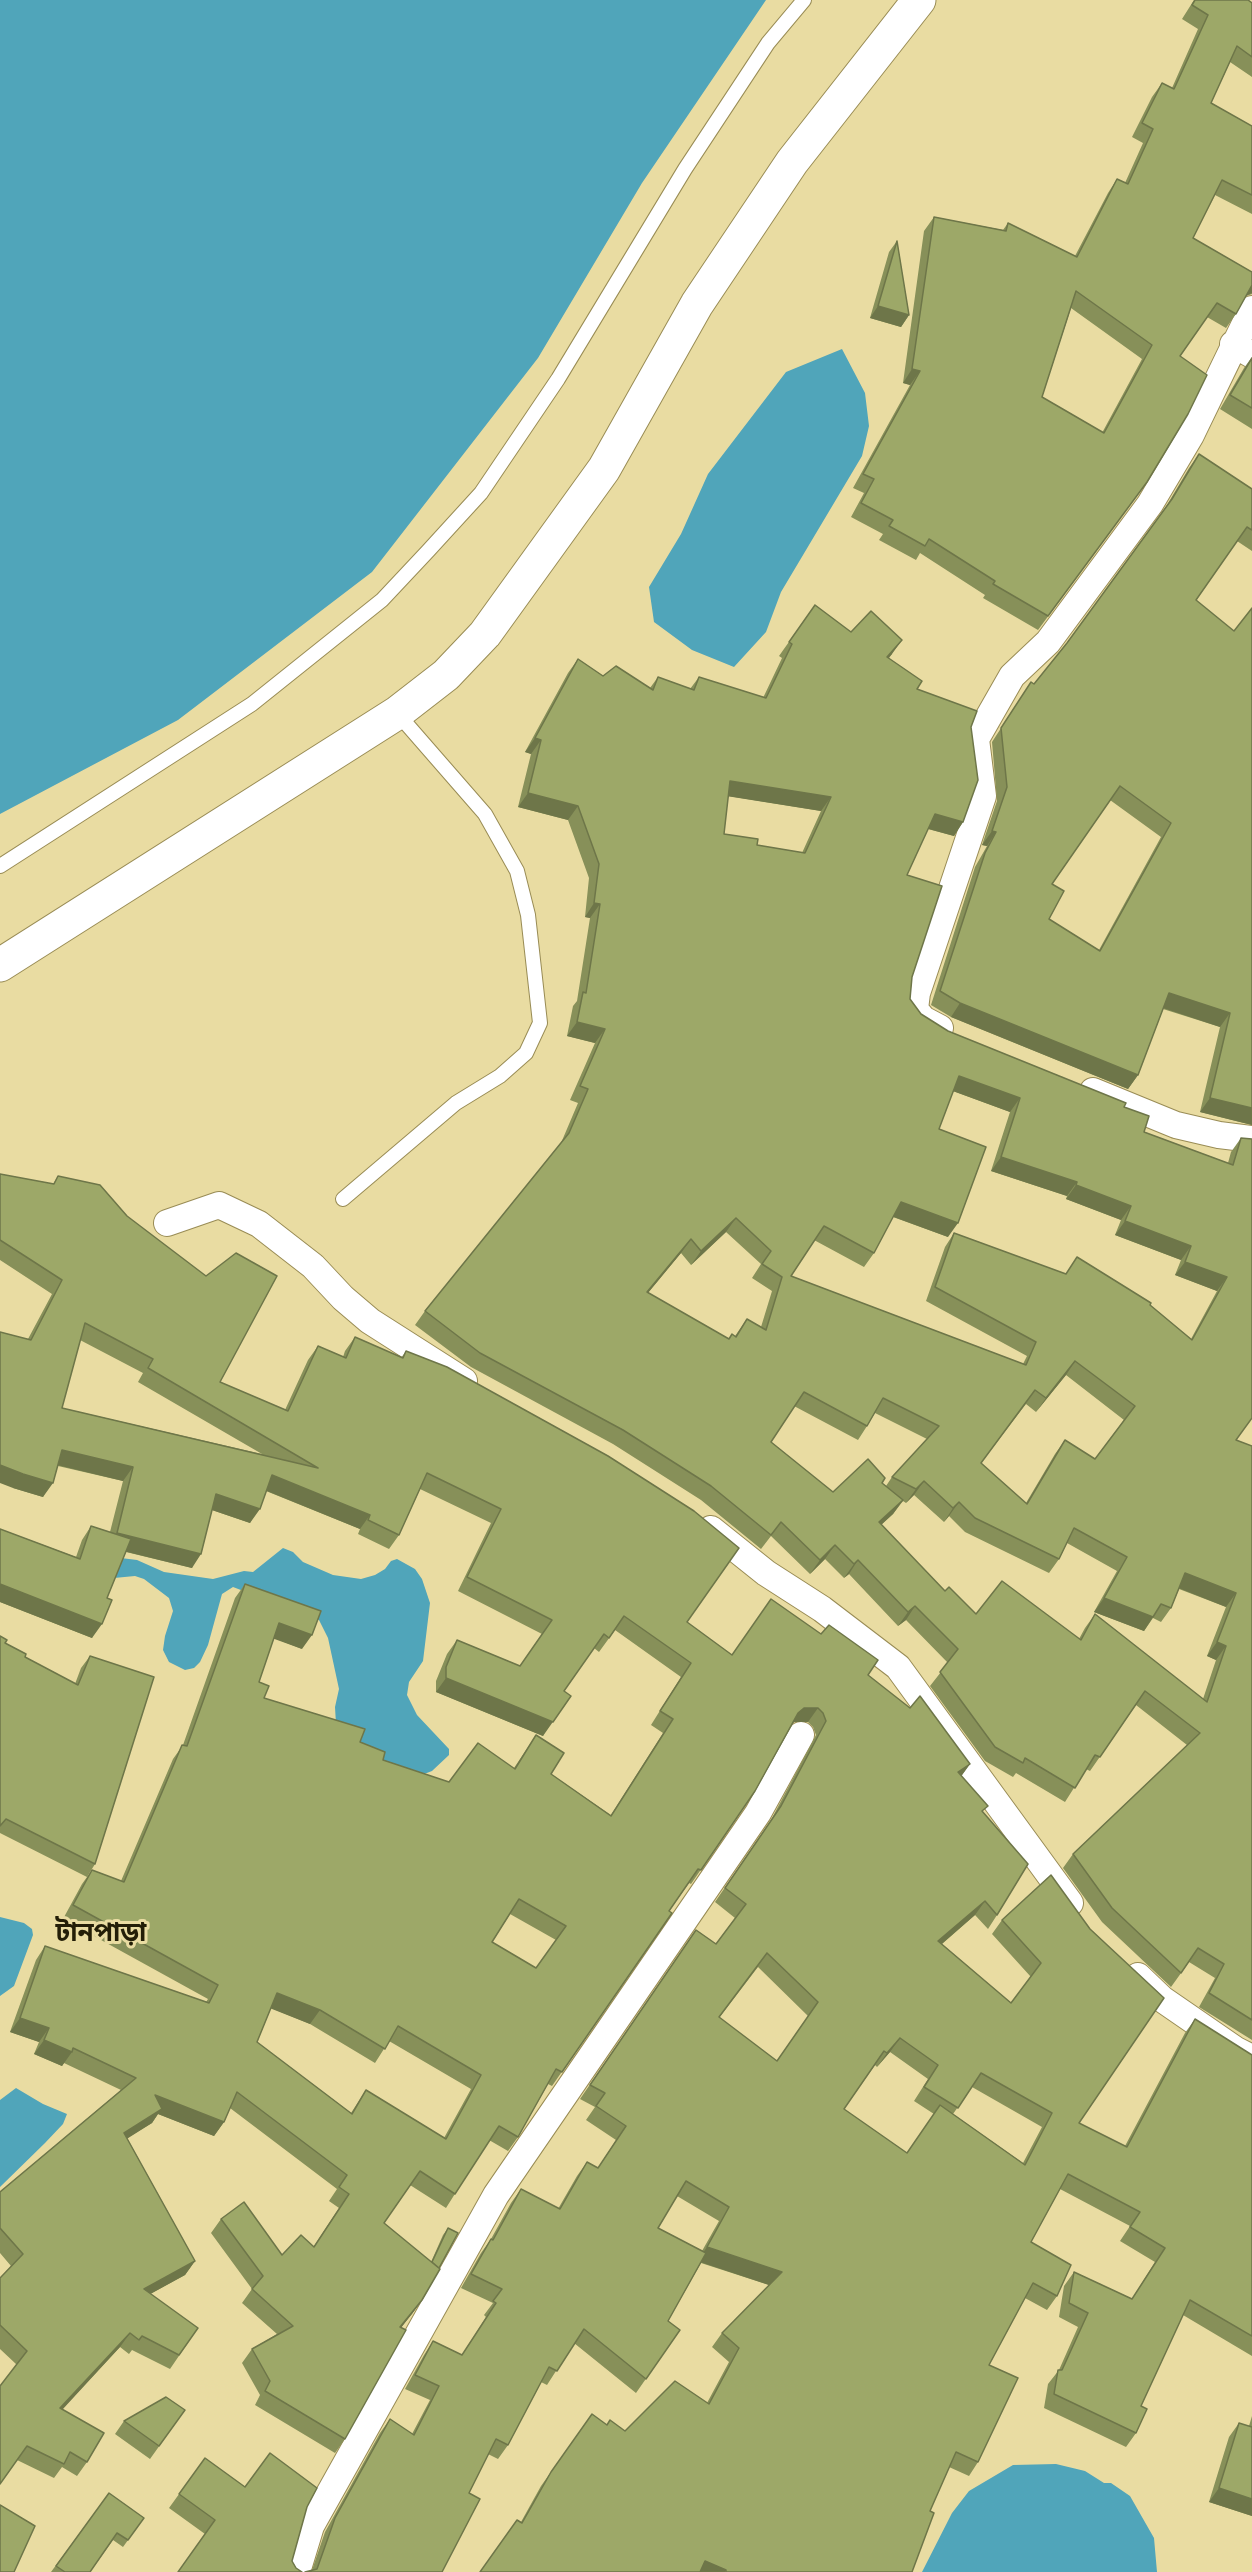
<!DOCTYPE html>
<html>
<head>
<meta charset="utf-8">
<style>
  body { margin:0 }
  canvas { display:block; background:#e9dca2 }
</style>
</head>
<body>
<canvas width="1252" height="2572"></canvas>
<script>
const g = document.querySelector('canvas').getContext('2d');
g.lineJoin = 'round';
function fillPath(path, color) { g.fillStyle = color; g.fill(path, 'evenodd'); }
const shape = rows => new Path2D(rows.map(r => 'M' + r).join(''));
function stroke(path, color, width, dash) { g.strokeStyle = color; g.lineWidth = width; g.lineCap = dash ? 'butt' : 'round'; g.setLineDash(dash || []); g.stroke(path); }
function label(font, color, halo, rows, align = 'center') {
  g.font = font + ' Signika,"Noto Sans Bengali",sans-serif'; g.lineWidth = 6; g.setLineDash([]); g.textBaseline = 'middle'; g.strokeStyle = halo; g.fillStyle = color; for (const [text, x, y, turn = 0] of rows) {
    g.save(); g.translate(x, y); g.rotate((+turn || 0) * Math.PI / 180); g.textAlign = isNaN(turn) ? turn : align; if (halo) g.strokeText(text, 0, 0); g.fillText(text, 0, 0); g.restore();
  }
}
fillPath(shape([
  [0,0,766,0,642,183,538,358,372,572,178,720,0,814],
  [842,349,865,393,869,426,862,456,781,592,766,632,734,667,692,650,654,622,649,587,681,534,708,474,786,372],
  [283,1548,293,1552,303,1562,333,1575,361,1579,375,1575,385,1569,391,1561,397,1559,415,1569,422,1579,430,1603,423,1661,409,1682,407,1695,417,1715,449,1749,449,1755,432,1771,419,1776,376,1759,336,1724,335,1707,339,1689,328,1638,319,1620,233,1587,222,1594,208,1645,200,1662,194,1668,185,1670,169,1662,163,1650,165,1636,173,1611,169,1598,144,1579,135,1576,114,1578,121,1558,137,1560,164,1572,213,1579,244,1571,253,1572],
  [0,1917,24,1923,32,1929,33,1935,14,1986,0,1996],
  [16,2088,43,2104,67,2114,63,2124,45,2143,0,2187,0,2100],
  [1056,2464,1085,2471,1104,2483,1111,2483,1130,2496,1154,2538,1157,2572,922,2572,952,2513,969,2491,1013,2465]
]), '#50a5ba');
const service = shape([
  [0,866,252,704,382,600,428,551,481,493,558,379,685,169,768,43,804,0],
  [343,1199,456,1103,500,1076,526,1053,540,1023,528,915,517,871,485,814,397,713]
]);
const minor = shape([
  [1233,344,1252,355],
  [940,1028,923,1019,915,1009,917,993,983,796,976,739,1012,676,1048,642,1150,504,1191,435,1252,309],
  [1093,1091,1176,1125,1219,1135,1252,1139],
  [167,1223,219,1205,259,1224,313,1266,343,1298,370,1321,464,1381],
  [711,1529,766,1573,822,1609,898,1667,1070,1903],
  [1138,1976,1162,1999,1236,2050,1252,2058],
  [297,2572,311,2526,496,2195,758,1813,801,1735]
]);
const secondary = shape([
  [0,965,397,713,446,675,485,634,604,469,697,304,792,162,919,0]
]);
stroke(service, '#998c55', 16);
stroke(minor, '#998c55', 28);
stroke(secondary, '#998c55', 35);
stroke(service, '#fff', 14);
stroke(minor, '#fff', 26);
stroke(secondary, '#fff', 33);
fillPath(shape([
  [1194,0,1248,0,1252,3,1252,77,1230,62,1211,103,1252,126,1252,214,1215,195,1193,238,1252,272,1252,294,1246,296,1236,314,1226,328,1207,317,1180,356,1147,482,1038,630,983,598,985,595,920,553,916,560,879,540,883,534,851,517,864,493,853,488,910,385,903,383,924,231,934,217,1003,230,1008,223,1075,256,1108,193,1117,179,1125,183,1143,143,1132,137,1152,97,1162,83,1172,88,1198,29,1182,19],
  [1071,308,1142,359,1102,433,1042,397],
  [897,241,909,315,901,327,870,318,889,252],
  [1252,357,1252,429,1220,409,1244,368],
  [1199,454,1252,489,1252,551,1237,541,1196,600,1252,1125,1200,1112,1220,1027,1163,1009,1138,1075,1128,1089,951,1017,931,1005,975,867,987,846,982,845,997,801,992,742,1031,682,1034,684,1067,643,1164,510,1189,468],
  [1110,800,1161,837,1099,950,1049,919,1052,884],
  [815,605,851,632,892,654,889,658,917,689,971,727,963,822,954,836,928,829,907,875,912,977,910,999,921,1014,948,1031,1124,1107,1144,1132,1228,1163,1231,1152,1241,1138,1236,1440,1252,1446,1252,2040,1199,2007,1215,1978,1189,1962,1171,1987,1102,1922,1063,1868,1073,1854,1187,1745,1136,1705,1090,1771,1086,1769,1065,1802,1016,1773,1013,1777,985,1761,930,1686,948,1663,906,1620,898,1626,849,1574,844,1578,825,1559,810,1574,771,1536,761,1549,701,1500,613,1444,471,1367,415,1325,425,1311,561,1143,578,1103,570,1100,595,1043,567,1036,573,1006,577,1001,590,918,585,917,589,878,568,820,518,807,531,754,525,752,568,673,578,659,603,676,650,688,658,677,690,689,699,677,763,698,782,658,779,656],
  [728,796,821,811,802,853,757,845,724,834],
  [953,1091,1010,1112,991,1171,1067,1196,1066,1199,1121,1220,1115,1235,1181,1260,1175,1275,1217,1291,1191,1339,1150,1305,1077,1257,1066,1274,954,1233,945,1247,926,1301,1027,1356,1023,1364,791,1276,814,1240,864,1267,874,1253,893,1217,948,1237,939,1129],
  [726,1232,761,1264,752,1278,772,1291,761,1327,747,1319,735,1336,729,1339,648,1293,681,1253,691,1265],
  [1066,1375,1124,1420,1095,1459,1065,1440,1055,1454,1026,1503,981,1463,1026,1404,1036,1412],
  [794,1406,858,1440,867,1426,875,1413,927,1439,892,1477,886,1486,882,1483,833,1492,771,1442],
  [914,1495,944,1522,949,1516,965,1532,1049,1573,1059,1559,1067,1543,1117,1571,1094,1612,1144,1631,1153,1618,1161,1622,1171,1608,1179,1589,1226,1607,1207,1656,1216,1660,1203,1699,1095,1614,1085,1628,1079,1639,976,1614,945,1591,881,1525,893,1514,903,1501,906,1503],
  [0,1174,53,1184,58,1176,220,1382,285,1410,308,1360,318,1346,343,1357,345,1351,355,1337,401,1358,406,1351,687,1622,732,1655,868,1675,970,1764,961,1776,983,1812,997,1915,988,1929,975,1915,942,1944,1011,2003,1031,1977,992,1934,1002,1920,1051,1875,1079,2123,1125,2146,1185,2033,1195,2019,1252,2055,1252,2356,1183,2315,1141,2406,1136,2433,1126,2447,1044,2408,1048,2384,1059,2370,1078,2327,1059,2317,1064,2286,1074,2272,1132,2299,1155,2262,1120,2241,1130,2226,1060,2189,1031,2242,1057,2296,1047,2310,1025,2298,989,2365,978,2462,969,2476,949,2467,930,2511,912,2572,480,2572,521,2522,541,2486,592,2414,606,2425,625,2431,707,2403,729,2362,712,2347,722,2333,769,2285,701,2263,668,2321,680,2330,636,2393,574,2343,547,2385,541,2382,508,2445,498,2459,488,2454,469,2493,442,2572,312,2570,325,2532,380,2433,390,2419,412,2434,430,2400,405,2389,424,2355,433,2341,462,2355,486,2317,484,2315,493,2303,461,2288,481,2253,491,2239,511,2203,521,2189,558,2209,577,2176,587,2162,598,2168,616,2140,586,2120,595,2107,580,2099,696,1930,716,1944,735,1918,715,1902,771,1820,816,1735,813,1727,808,1722,794,1722,755,1791,691,1884,689,1883,669,1911,672,1913,552,2086,548,2084,518,2137,508,2151,489,2140,446,2208,410,2185,384,2223,431,2262,443,2235,448,2228,439,2268,422,2300,401,2328,345,2439,335,2453,255,2405,260,2395,242,2363,252,2349,277,2334,242,2303,252,2289,211,2233,221,2219,282,2255,314,2246,339,2208,329,2201,337,2189,230,2108,224,2122,214,2136,158,2114,152,2123,127,2138,195,2261,185,2275,150,2294,198,2328,170,2369,132,2350,129,2354,120,2347,62,2409,87,2462,77,2476,62,2467,54,2478,17,2460,16,2364,0,2349,0,2278,11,2266,0,2253,0,2192,121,2090,64,2063,62,2066,34,2054,39,2042,10,2032,36,1960,45,1946,206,2002,208,1999,63,1919,82,1884,92,1870,121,1881,173,1759,183,1745,235,1598,245,1584,302,1649,274,1638,259,1682,264,1698,360,1742,383,1760,449,1782,514,1768,536,1735,551,1774,611,1815,663,1733,651,1725,681,1677,615,1630,599,1652,594,1648,564,1691,543,1736,436,1692,436,1681,447,1654,457,1640,520,1666,542,1634,458,1591,491,1523,420,1489,399,1535,389,1549,358,1534,360,1529,266,1491,250,1523,212,1510,192,1568,126,1552,107,1598,92,1638,0,1602,0,1529,76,1557,82,1540,91,1526,110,1532,123,1481,58,1466,43,1497,13,1488,28,1339,52,1294,0,1260],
  [80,1340,143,1373,138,1382,262,1454,62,1408],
  [510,1914,556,1940,536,1968,492,1942],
  [758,1967,808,2016,777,2061,719,2018],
  [271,2008,310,2024,375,2063,389,2041,471,2089,444,2138,366,2090,351,2113,257,2042],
  [890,2052,928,2079,914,2101,934,2114,907,2153,844,2109,875,2065,877,2067],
  [972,2087,1042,2127,1023,2163,953,2114],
  [677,2196,719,2221,702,2251,658,2228],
  [0,1636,5,1643,25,1657,75,1684,81,1668,90,1656,95,1864,87,1877,0,1833],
  [185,2410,150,2459,115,2434,124,2421],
  [1252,2416,1252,2516,1209,2502,1229,2437,1239,2423,1249,2426],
  [205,2458,245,2487,307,2507,292,2561,296,2568,205,2534,169,2508],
  [109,2493,144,2518,123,2547,113,2540,90,2572,51,2572]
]), '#879059');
fillPath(shape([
  [1252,284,1252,293,1243,297],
  [878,306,909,315,901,327,870,318],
  [912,369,920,371,910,385,903,383],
  [902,640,892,654,877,671,887,657],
  [535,738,541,740,531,754,525,752],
  [730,781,831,797,821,811,720,795],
  [528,793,578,806,568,820,518,807],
  [935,814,963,822,954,836,925,828],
  [992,831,996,832,987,846,982,845],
  [594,903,600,904,590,918,585,917],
  [1169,993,1230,1013,1220,1027,1160,1007],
  [960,1003,1138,1075,1128,1089,951,1017],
  [577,1022,605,1029,595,1043,567,1036],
  [959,1076,1020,1098,1010,1112,950,1090],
  [1210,1098,1252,1108,1252,1125,1200,1112],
  [1001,1157,1077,1182,1067,1196,991,1171],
  [1076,1185,1131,1206,1121,1220,1066,1199],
  [901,1202,958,1223,948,1237,891,1216],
  [736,1218,726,1232,691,1265,701,1251],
  [1125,1221,1191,1246,1181,1260,1115,1235],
  [691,1239,681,1253,637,1306,647,1292],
  [1185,1262,1227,1277,1217,1291,1175,1275],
  [1075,1361,1066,1375,1036,1412,1046,1398],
  [62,1450,133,1467,123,1481,53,1464],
  [0,1465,53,1483,43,1497,13,1488,0,1483],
  [272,1475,370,1515,360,1529,262,1489],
  [924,1481,914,1495,906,1503,916,1489],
  [216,1494,260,1509,250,1523,206,1508],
  [903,1500,893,1514,869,1536,879,1522],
  [959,1502,949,1516,944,1522,953,1508],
  [117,1533,201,1554,192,1568,107,1547],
  [835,1545,825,1559,810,1574,820,1560],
  [858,1560,849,1574,844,1578,854,1564],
  [1185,1573,1236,1593,1226,1607,1176,1587],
  [0,1584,102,1624,92,1638,0,1602],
  [1104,1598,1153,1617,1144,1631,1094,1612],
  [915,1606,906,1620,898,1626,908,1612],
  [279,1623,312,1635,302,1649,269,1637],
  [1217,1642,1226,1646,1216,1660,1207,1656],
  [446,1678,571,1696,543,1736,436,1692],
  [804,1708,818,1708,808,1722,794,1722,788,1727,798,1713],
  [970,1764,960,1778,958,1772],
  [985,1901,975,1915,929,1955,938,1941],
  [277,1993,320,2010,310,2024,267,2007],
  [20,2018,49,2028,39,2042,10,2032],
  [900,2038,890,2052,877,2067,887,2053],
  [44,2040,72,2052,62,2066,34,2054],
  [155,2095,224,2122,214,2136,158,2114,152,2123,114,2147,124,2133],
  [707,2247,782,2272,772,2286,697,2261],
  [195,2261,185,2275,134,2303,144,2289],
  [422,2300,412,2314,390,2341,400,2327],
  [130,2333,120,2347,51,2422,60,2408],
  [1219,2488,1252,2499,1252,2516,1209,2502],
  [705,2561,726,2570,725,2572,698,2572]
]), '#6e7649');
const building = shape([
  [1195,0,1248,0,1252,3,1252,57,1237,46,1211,103,1252,126,1252,195,1222,180,1193,238,1252,272,1252,285,1236,314,1217,303,1180,356,1207,375,1188,414,1147,482,1048,616,993,584,995,581,929,539,925,546,889,526,893,520,861,503,874,479,863,474,920,371,912,369,934,217,1006,231,1008,223,1077,257,1117,179,1128,184,1153,129,1142,123,1162,83,1174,89,1208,15,1192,5,1195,0],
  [1076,291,1152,345,1104,433,1042,397,1076,291],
  [897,241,909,315,878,306,897,241],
  [1252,358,1252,408,1230,395,1252,358],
  [1199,454,1252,489,1252,530,1247,527,1196,600,1234,631,1252,608,1252,1108,1210,1098,1230,1013,1169,993,1138,1075,960,1003,940,991,985,853,996,832,992,831,1007,787,1001,728,1031,682,1034,684,1067,643,1172,499,1199,454],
  [1120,786,1171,823,1100,951,1049,919,1064,891,1052,884,1120,786],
  [815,605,851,632,871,611,902,640,887,657,922,681,917,689,977,711,971,727,978,780,963,822,935,814,907,875,942,886,912,977,910,999,921,1014,948,1031,1126,1103,1124,1107,1149,1116,1144,1132,1233,1165,1241,1138,1252,1139,1252,1418,1236,1440,1252,1446,1252,2020,1209,1993,1224,1964,1198,1948,1181,1973,1112,1908,1073,1854,1200,1733,1145,1691,1100,1757,1095,1755,1075,1788,1025,1758,1023,1763,995,1747,940,1672,958,1649,915,1606,908,1612,858,1560,854,1564,835,1545,820,1560,781,1522,771,1535,711,1486,623,1430,480,1353,425,1311,569,1133,588,1089,580,1086,605,1029,577,1022,583,992,586,993,600,904,594,903,599,864,578,806,528,793,541,740,535,738,578,659,603,676,616,666,653,690,658,677,694,690,699,677,766,698,792,644,789,642,815,605],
  [730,781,831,797,805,853,757,845,758,839,724,834,730,781],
  [959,1076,1020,1098,1001,1157,1077,1182,1076,1185,1131,1206,1125,1221,1191,1246,1185,1262,1227,1277,1192,1340,1150,1305,1151,1303,1077,1257,1066,1274,954,1233,935,1287,1036,1342,1026,1365,791,1276,824,1226,874,1253,901,1202,958,1223,986,1147,939,1129,959,1076],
  [736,1218,771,1251,762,1264,782,1277,766,1330,747,1319,736,1337,732,1334,729,1339,647,1292,691,1239,701,1251,736,1218],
  [1075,1361,1135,1406,1095,1459,1065,1440,1027,1504,981,1463,1035,1390,1046,1398,1075,1361],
  [804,1392,867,1426,883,1398,939,1426,892,1477,916,1489,924,1481,953,1508,959,1502,975,1518,1059,1559,1074,1528,1127,1557,1104,1598,1153,1617,1161,1604,1171,1608,1185,1573,1236,1593,1217,1642,1226,1646,1207,1702,1095,1614,1081,1640,1002,1581,976,1614,949,1587,945,1591,879,1522,903,1500,882,1483,885,1478,868,1459,833,1492,771,1442,804,1392],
  [0,1174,54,1184,58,1176,100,1185,127,1216,206,1276,236,1253,277,1276,220,1382,288,1411,318,1346,346,1358,355,1337,403,1358,406,1351,447,1367,608,1456,694,1511,739,1548,687,1622,732,1655,771,1599,821,1634,829,1625,878,1660,868,1675,910,1708,920,1696,970,1764,958,1772,988,1806,982,1811,1028,1864,997,1915,985,1901,938,1941,1011,2003,1041,1963,1002,1920,1051,1875,1090,1929,1164,1998,1079,2123,1127,2147,1195,2019,1252,2055,1252,2336,1190,2300,1141,2406,1147,2409,1136,2433,1054,2394,1058,2370,1062,2370,1088,2313,1069,2303,1074,2272,1132,2299,1165,2248,1130,2227,1140,2212,1068,2174,1031,2242,1071,2265,1057,2296,1033,2283,989,2365,1018,2378,978,2462,956,2452,930,2511,934,2513,912,2572,726,2572,726,2570,705,2561,700,2572,480,2572,517,2520,522,2523,551,2472,592,2414,607,2425,610,2420,625,2431,675,2381,709,2404,739,2348,722,2333,782,2272,707,2247,729,2207,686,2181,658,2228,706,2253,668,2321,680,2330,646,2379,584,2329,557,2371,549,2367,508,2445,496,2439,469,2493,480,2499,442,2572,305,2572,317,2569,335,2518,390,2419,414,2435,439,2386,415,2375,433,2341,462,2355,496,2303,493,2301,502,2289,471,2274,491,2239,493,2240,521,2189,560,2209,587,2162,598,2168,626,2126,596,2106,605,2093,590,2085,696,1930,716,1944,746,1904,725,1888,781,1806,826,1721,823,1713,818,1708,804,1708,798,1713,755,1791,701,1870,698,1869,669,1911,672,1913,562,2072,556,2069,518,2137,499,2126,455,2194,420,2171,384,2223,440,2269,422,2300,400,2327,406,2330,345,2439,265,2391,270,2381,252,2349,293,2326,252,2289,263,2276,221,2219,244,2202,282,2255,301,2235,314,2247,349,2194,339,2187,347,2175,237,2092,224,2122,155,2095,162,2109,124,2133,195,2261,144,2289,198,2328,179,2355,142,2336,139,2340,130,2333,60,2408,104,2433,87,2462,70,2452,64,2464,27,2446,0,2484,0,2386,27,2351,0,2325,0,2278,23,2254,0,2228,0,2192,136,2078,73,2048,72,2052,44,2040,49,2028,20,2018,45,1946,209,2003,218,1985,73,1905,92,1870,124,1882,182,1745,187,1746,245,1584,321,1611,312,1635,279,1623,259,1682,269,1686,264,1698,365,1729,360,1742,385,1752,383,1760,449,1782,478,1743,515,1769,536,1735,564,1753,551,1774,611,1816,673,1719,660,1711,691,1663,624,1616,609,1638,604,1634,564,1691,571,1696,553,1722,446,1678,446,1667,457,1640,520,1666,552,1620,467,1577,501,1509,427,1473,399,1535,368,1520,370,1515,272,1475,260,1509,216,1494,201,1554,117,1533,133,1467,62,1450,53,1483,23,1474,0,1465,0,1332,31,1340,62,1280,0,1240,0,1174],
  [85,1323,153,1359,148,1368,318,1468,62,1408,85,1323],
  [519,1899,566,1926,536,1968,492,1942,519,1899],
  [767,1953,818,2002,777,2061,719,2017,767,1953],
  [277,1993,320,2010,385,2049,398,2026,481,2075,446,2139,366,2090,352,2114,257,2042,277,1993],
  [900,2038,938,2065,924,2087,958,2108,981,2073,1052,2113,1025,2165,940,2105,907,2153,844,2109,884,2051,887,2053,900,2038],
  [91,1526,131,1539,107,1598,112,1600,102,1624,0,1584,0,1529,80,1559,91,1526],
  [0,1636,7,1640,5,1643,26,1654,25,1657,78,1685,90,1656,154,1677,95,1864,6,1819,0,1826,0,1636],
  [448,2228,458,2233,439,2268,432,2262,448,2228],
  [166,2397,185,2410,159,2446,124,2421,166,2397],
  [1239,2423,1252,2427,1252,2499,1219,2488,1239,2423],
  [270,2453,317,2488,307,2507,292,2561,296,2568,302,2572,178,2572,215,2520,179,2494,205,2458,245,2487,270,2453],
  [109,2493,144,2518,128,2540,117,2533,90,2572,65,2572,56,2566,109,2493],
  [0,2505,35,2526,14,2572,0,2572,0,2505]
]);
fillPath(building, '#9da868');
stroke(building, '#6e7649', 1.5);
label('bold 26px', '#231e07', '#e9dca2', [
  ["টানপাড়া",101,1934]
]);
</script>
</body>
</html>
